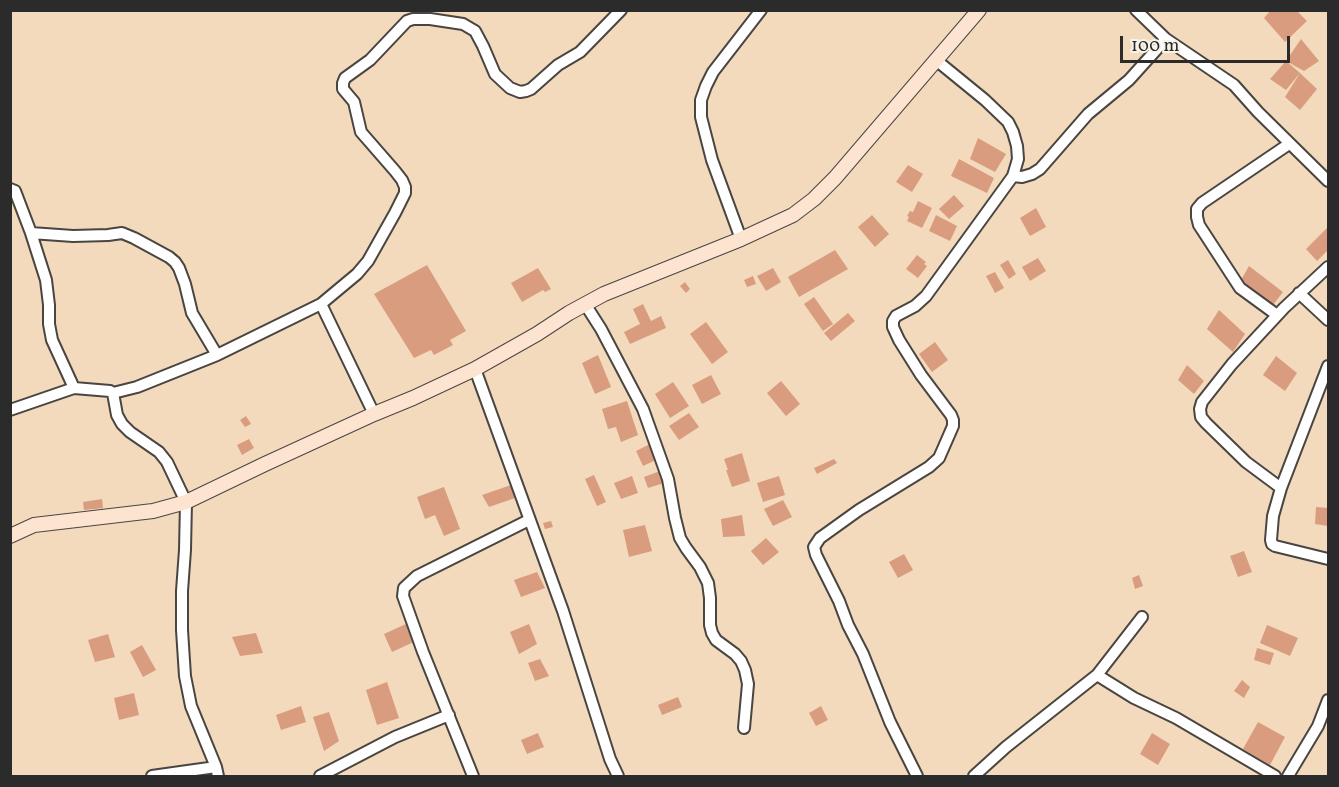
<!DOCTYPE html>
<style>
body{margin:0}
#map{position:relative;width:1339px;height:787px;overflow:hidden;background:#f3dabd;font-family:Vollkorn,serif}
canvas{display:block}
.frame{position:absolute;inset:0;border:12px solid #2b2b2b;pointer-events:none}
.scale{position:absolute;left:1120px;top:36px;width:170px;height:27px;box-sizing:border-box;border:3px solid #2b2b2b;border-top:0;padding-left:8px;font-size:18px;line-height:21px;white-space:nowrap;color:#2b2b2b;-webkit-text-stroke:4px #f7f3e8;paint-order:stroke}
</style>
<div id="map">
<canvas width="1339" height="787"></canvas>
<div class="frame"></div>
<div class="scale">100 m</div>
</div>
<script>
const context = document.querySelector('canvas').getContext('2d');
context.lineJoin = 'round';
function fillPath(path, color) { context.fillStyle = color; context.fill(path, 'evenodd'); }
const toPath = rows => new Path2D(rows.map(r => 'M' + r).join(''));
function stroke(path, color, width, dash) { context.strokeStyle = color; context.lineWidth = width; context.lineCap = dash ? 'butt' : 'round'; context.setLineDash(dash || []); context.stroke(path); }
fillPath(toPath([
 [1271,10,1296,10,1307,21,1285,42,1264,18],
 [1301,39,1319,61,1304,71,1286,61,1300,73,1286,90,1270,79,1286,61],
 [1300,73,1317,89,1300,110,1285,97],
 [978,138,1006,154,995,172,970,159],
 [959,159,994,178,987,193,951,176],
 [908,165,923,174,912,192,896,182],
 [954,195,964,206,949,219,939,209],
 [918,201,932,208,922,228,907,221,909,217,907,216,910,211,913,212],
 [1036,208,1046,227,1030,236,1020,218],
 [872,215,889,234,875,247,858,227],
 [936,215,957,226,950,241,929,231],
 [1328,227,1328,250,1317,261,1306,249],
 [835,250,848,269,799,297,788,277],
 [917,255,926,262,924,264,927,266,918,278,906,269],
 [1038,258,1046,271,1030,281,1022,267],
 [1008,260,1016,274,1009,279,1000,265],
 [427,265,466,331,450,340,453,345,434,355,431,350,414,358,374,294],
 [1249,266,1283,292,1273,305,1241,280],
 [538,268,551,289,545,292,543,290,522,302,511,283],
 [773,268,781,282,766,291,757,276],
 [995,272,1004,288,995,293,986,276],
 [753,276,756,284,747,287,744,280],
 [685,282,690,289,686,293,680,286],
 [814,297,833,324,823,331,804,304],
 [643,304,651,321,661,316,666,328,630,344,624,332,640,324,633,309],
 [1219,310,1245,334,1233,352,1207,329],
 [848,313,855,321,831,341,824,333],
 [706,322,728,352,712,364,690,334],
 [935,342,948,360,932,372,919,354],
 [598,355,611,387,595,394,582,363],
 [1276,356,1297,373,1285,391,1263,375],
 [1187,365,1204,381,1194,394,1178,380],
 [711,375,721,394,702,404,692,385],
 [781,381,800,404,786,416,767,393],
 [673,382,689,406,670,418,655,394],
 [627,401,638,435,621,442,616,427,608,429,602,409],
 [689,413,699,427,679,440,669,426],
 [246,416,251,424,245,427,240,420],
 [249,439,254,448,242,455,237,445],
 [650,444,658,459,643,466,636,451],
 [742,453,750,481,732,487,726,470,728,470,724,459],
 [834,459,837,463,817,474,814,468],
 [660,471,664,483,648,488,644,477],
 [594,475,606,502,597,506,585,479],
 [632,476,638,493,621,499,614,483],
 [779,476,785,495,763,502,757,483],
 [514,484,518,497,489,507,482,495],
 [444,487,460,529,444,536,435,515,425,519,417,497],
 [102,499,103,508,84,510,83,502],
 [783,500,792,517,773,526,764,509],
 [1316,507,1328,508,1328,526,1315,524],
 [742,515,745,536,723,537,721,519],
 [551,521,553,527,545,529,543,523],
 [645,525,652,551,629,557,623,530],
 [766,538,779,552,763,565,751,551],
 [1244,551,1252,572,1238,577,1230,556],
 [904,554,913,570,898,578,889,562],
 [537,572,545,588,521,597,514,580],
 [1139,575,1143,586,1135,589,1132,578],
 [408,623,416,641,392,652,384,634],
 [529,624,537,644,519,654,510,632],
 [1267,625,1298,638,1290,656,1260,643],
 [256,633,263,653,240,656,232,637],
 [108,634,115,657,95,662,88,640],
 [142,645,156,670,143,677,130,652],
 [1257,648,1274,653,1270,665,1254,660],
 [540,659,549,676,535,681,528,663],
 [1242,680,1250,687,1244,698,1234,691],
 [387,682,399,718,377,725,366,690],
 [134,693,139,715,119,720,114,698],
 [678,697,682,707,662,715,658,705],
 [301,706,306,722,281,730,276,715],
 [821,706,828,720,816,726,809,713],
 [329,712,339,741,324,751,313,717],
 [1258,722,1285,737,1270,765,1243,749],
 [538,733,544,747,527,754,521,740],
 [1152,733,1170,744,1158,765,1140,754]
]), '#d99c7e');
const street = toPath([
 [1136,10,1166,39,1234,85,1258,112,1328,181],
 [1013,176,1022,177,1032,174,1040,169,1088,114,1129,80,1166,39],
 [10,189,15,191,31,233,46,280,49,305,49,324,52,340,74,388],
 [31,233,73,236,108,235,122,233,134,238,169,257,175,262,179,268,185,284,192,313,217,355],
 [741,239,712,160,701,117,701,100,706,86,713,72,761,10],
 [1328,267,1284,308,1232,364,1202,402,1200,409,1201,417,1206,423,1246,462,1281,488,1273,516,1271,540,1272,544,1275,546,1328,559],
 [1299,293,1328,320],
 [585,304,601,329,643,409,668,479,675,518,680,538,686,548,700,567,708,583,710,598,710,625,712,633,716,640,735,654,741,661,745,670,748,684,744,728],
 [1277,315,1240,288,1199,225,1197,217,1197,209,1202,203,1289,144],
 [475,369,563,611,610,759,618,776],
 [113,393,137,387,217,355,321,304],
 [10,410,74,388,110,391,113,393,117,415,122,424,130,432,159,452,167,462,186,502,185,550,182,591,182,630,185,676,191,706,216,767,218,776],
 [374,414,321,304,357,274,368,261,395,213,405,193,405,187,402,180,395,171,361,132,354,102,343,89,343,83,345,78,370,60,407,21,413,19,430,19,463,24,475,31,483,46,495,74,510,88,520,92,526,91,531,89,558,65,580,52,621,10],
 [1281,488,1328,366],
 [1097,675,1134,698,1176,718,1275,776],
 [152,776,216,767],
 [320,776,395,737,449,715],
 [473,776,423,652,403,596,404,588,417,576,529,520],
 [917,776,890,722,863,654,848,625,839,601,816,555,814,547,820,538,859,510,929,467,939,458,953,426,953,420,951,415,921,375,899,340,893,327,893,321,896,316,915,306,926,296,1013,176,1018,159,1017,146,1013,132,1008,122,985,100,936,60],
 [974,776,1006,747,1097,675,1142,617],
 [1288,776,1318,726,1328,700]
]);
const secondary = toPath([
 [10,536,34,525,153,511,186,502,265,464,374,414,413,398,475,369,537,334,569,313,604,294,741,239,793,215,814,199,835,178,979,10]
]);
stroke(street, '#494541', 14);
stroke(secondary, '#494541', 16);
stroke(street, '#fff', 10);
stroke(secondary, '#fde4d0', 14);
</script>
